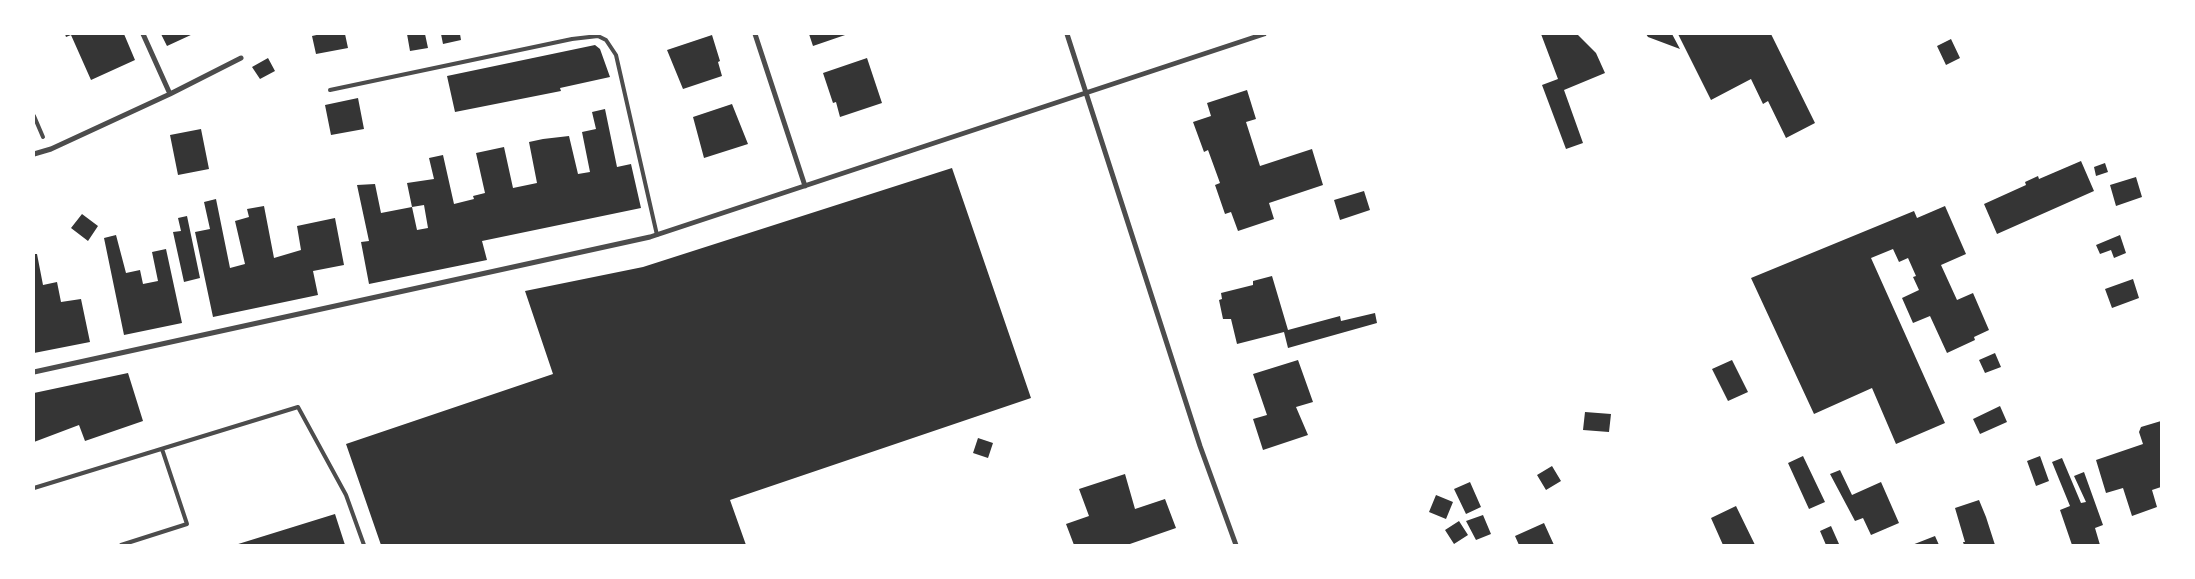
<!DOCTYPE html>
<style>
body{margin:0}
#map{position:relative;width:2195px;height:579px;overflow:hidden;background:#fff;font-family:"Exo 2",sans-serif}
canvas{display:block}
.frame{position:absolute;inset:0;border:35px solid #fff;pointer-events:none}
</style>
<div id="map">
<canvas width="2195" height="579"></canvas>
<div class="frame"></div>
</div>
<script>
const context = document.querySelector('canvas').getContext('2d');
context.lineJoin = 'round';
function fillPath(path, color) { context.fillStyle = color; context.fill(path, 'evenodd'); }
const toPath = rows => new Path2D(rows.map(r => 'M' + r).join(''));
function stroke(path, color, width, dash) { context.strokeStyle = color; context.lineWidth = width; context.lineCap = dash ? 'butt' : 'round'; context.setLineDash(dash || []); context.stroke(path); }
fillPath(toPath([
 [65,34,124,34,135,60,91,80,71,35,66,37],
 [161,34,193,34,167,46],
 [321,34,345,34,348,48,316,54,312,36],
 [407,34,425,34,428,48,410,51],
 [441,34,460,34,461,40,443,44],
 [809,34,848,34,813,46],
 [1541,34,1577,34,1596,53,1605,73,1564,90,1583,143,1566,149,1542,85,1558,79],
 [1646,34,1672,34,1680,49,1648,37],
 [1678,34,1771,34,1815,123,1786,138,1768,101,1763,104,1751,79,1711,100],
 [712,35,720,61,718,62,722,76,683,89,667,50],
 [1951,39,1960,58,1946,65,1937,46],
 [595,45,600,49,610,77,560,88,561,91,455,112,447,76],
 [268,58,275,71,260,79,252,67],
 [867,58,882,103,840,117,836,102,833,103,823,73],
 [1247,90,1256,119,1246,122,1260,166,1312,149,1323,185,1269,203,1274,219,1238,231,1231,212,1225,214,1215,185,1220,183,1208,150,1204,152,1193,122,1211,116,1207,103],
 [358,98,364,129,331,135,325,105],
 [732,104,748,144,704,158,693,117],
 [605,109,617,167,631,164,641,208,482,241,487,260,369,284,361,242,369,241,357,185,375,184,381,213,412,207,417,230,428,228,424,205,412,207,407,183,434,179,429,158,443,155,454,204,474,199,473,196,485,193,476,153,504,147,513,188,537,183,529,142,543,139,569,136,578,174,590,172,582,132,596,129,592,112],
 [201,129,209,169,178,175,170,135],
 [2081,161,2094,191,1997,234,1984,204,2026,185,2025,182,2038,176,2039,179],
 [2105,163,2108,172,2096,176,2094,167],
 [952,168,1031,398,730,500,746,545,381,545,346,444,553,374,525,291,643,267],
 [2136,177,2142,197,2116,206,2110,185],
 [1364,191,1370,210,1340,220,1334,200],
 [216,199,230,268,245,264,235,221,249,217,247,209,264,206,274,258,301,250,297,226,335,218,344,265,313,271,318,295,213,317,195,232,210,229,204,202],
 [1945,206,1966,254,1941,265,1957,300,1973,293,1989,330,1974,337,1975,340,1947,353,1930,316,1913,323,1902,298,1919,290,1913,277,1916,276,1908,258,1899,262,1893,249,1871,258,1945,423,1896,444,1872,388,1814,414,1751,278,1914,211,1917,218],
 [82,214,98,226,88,241,71,228],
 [187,216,200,278,184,282,173,232,181,231,178,218],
 [116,235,126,273,140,270,143,284,158,281,152,252,166,249,182,323,124,335,104,238],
 [2120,235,2126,253,2114,258,2111,250,2100,254,2096,245],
 [34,254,37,254,43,285,57,282,61,302,81,299,90,342,34,353],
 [1272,276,1288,330,1340,316,1341,321,1375,313,1377,323,1288,348,1284,332,1237,344,1231,319,1223,319,1219,300,1222,299,1221,293,1253,285,1253,281],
 [2133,279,2139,298,2112,308,2105,289],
 [1995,353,2001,367,1985,373,1979,360],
 [1298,360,1313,402,1296,407,1308,435,1263,450,1253,419,1267,415,1253,374],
 [1732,360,1748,392,1728,401,1712,369],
 [128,373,143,421,85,441,79,425,34,442,34,393],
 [2000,406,2007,422,1980,434,1973,419],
 [1585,412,1611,414,1609,432,1583,430],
 [2161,421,2161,487,2152,490,2157,507,2132,516,2123,488,2106,493,2096,460,2143,444,2139,432,2141,427],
 [978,438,993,443,988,458,973,453],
 [1803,456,1825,502,1809,509,1788,463],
 [2040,456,2049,481,2036,486,2027,461],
 [2062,458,2081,503,2086,502,2074,476,2084,472,2103,525,2095,528,2100,545,2072,545,2060,510,2070,506,2052,462],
 [1552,466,1561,481,1546,490,1537,475],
 [1840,470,1852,495,1881,482,1899,523,1871,535,1863,518,1855,521,1830,474],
 [1125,474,1135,509,1165,499,1176,528,1127,545,1074,545,1066,524,1089,516,1079,489],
 [1470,482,1481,507,1466,514,1454,489],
 [1436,495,1453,502,1446,519,1429,512],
 [1979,500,1986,517,1995,545,1964,545,1963,542,1965,542,1955,508],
 [1736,506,1755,545,1723,545,1711,518],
 [335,514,345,545,235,545],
 [1483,515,1491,534,1476,540,1466,521],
 [1459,521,1468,535,1454,544,1445,530],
 [1544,523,1554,545,1519,545,1515,536],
 [1831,526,1839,544,1838,545,1826,545,1820,531],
 [1935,536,1939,545,1912,545]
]), '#353535');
stroke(toPath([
 [330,90,572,39,598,36,606,40,616,55,657,235],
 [34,116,43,137],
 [34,488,298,407,346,495,364,545],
 [121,545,187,524,162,449]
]), '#4c4c4c', 4);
stroke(toPath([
 [143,34,170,94],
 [755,34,805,186],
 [1067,34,1200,446,1236,545],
 [34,154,51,149,170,94,241,58],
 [34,372,650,237,1264,34]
]), '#4c4c4c', 5);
</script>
